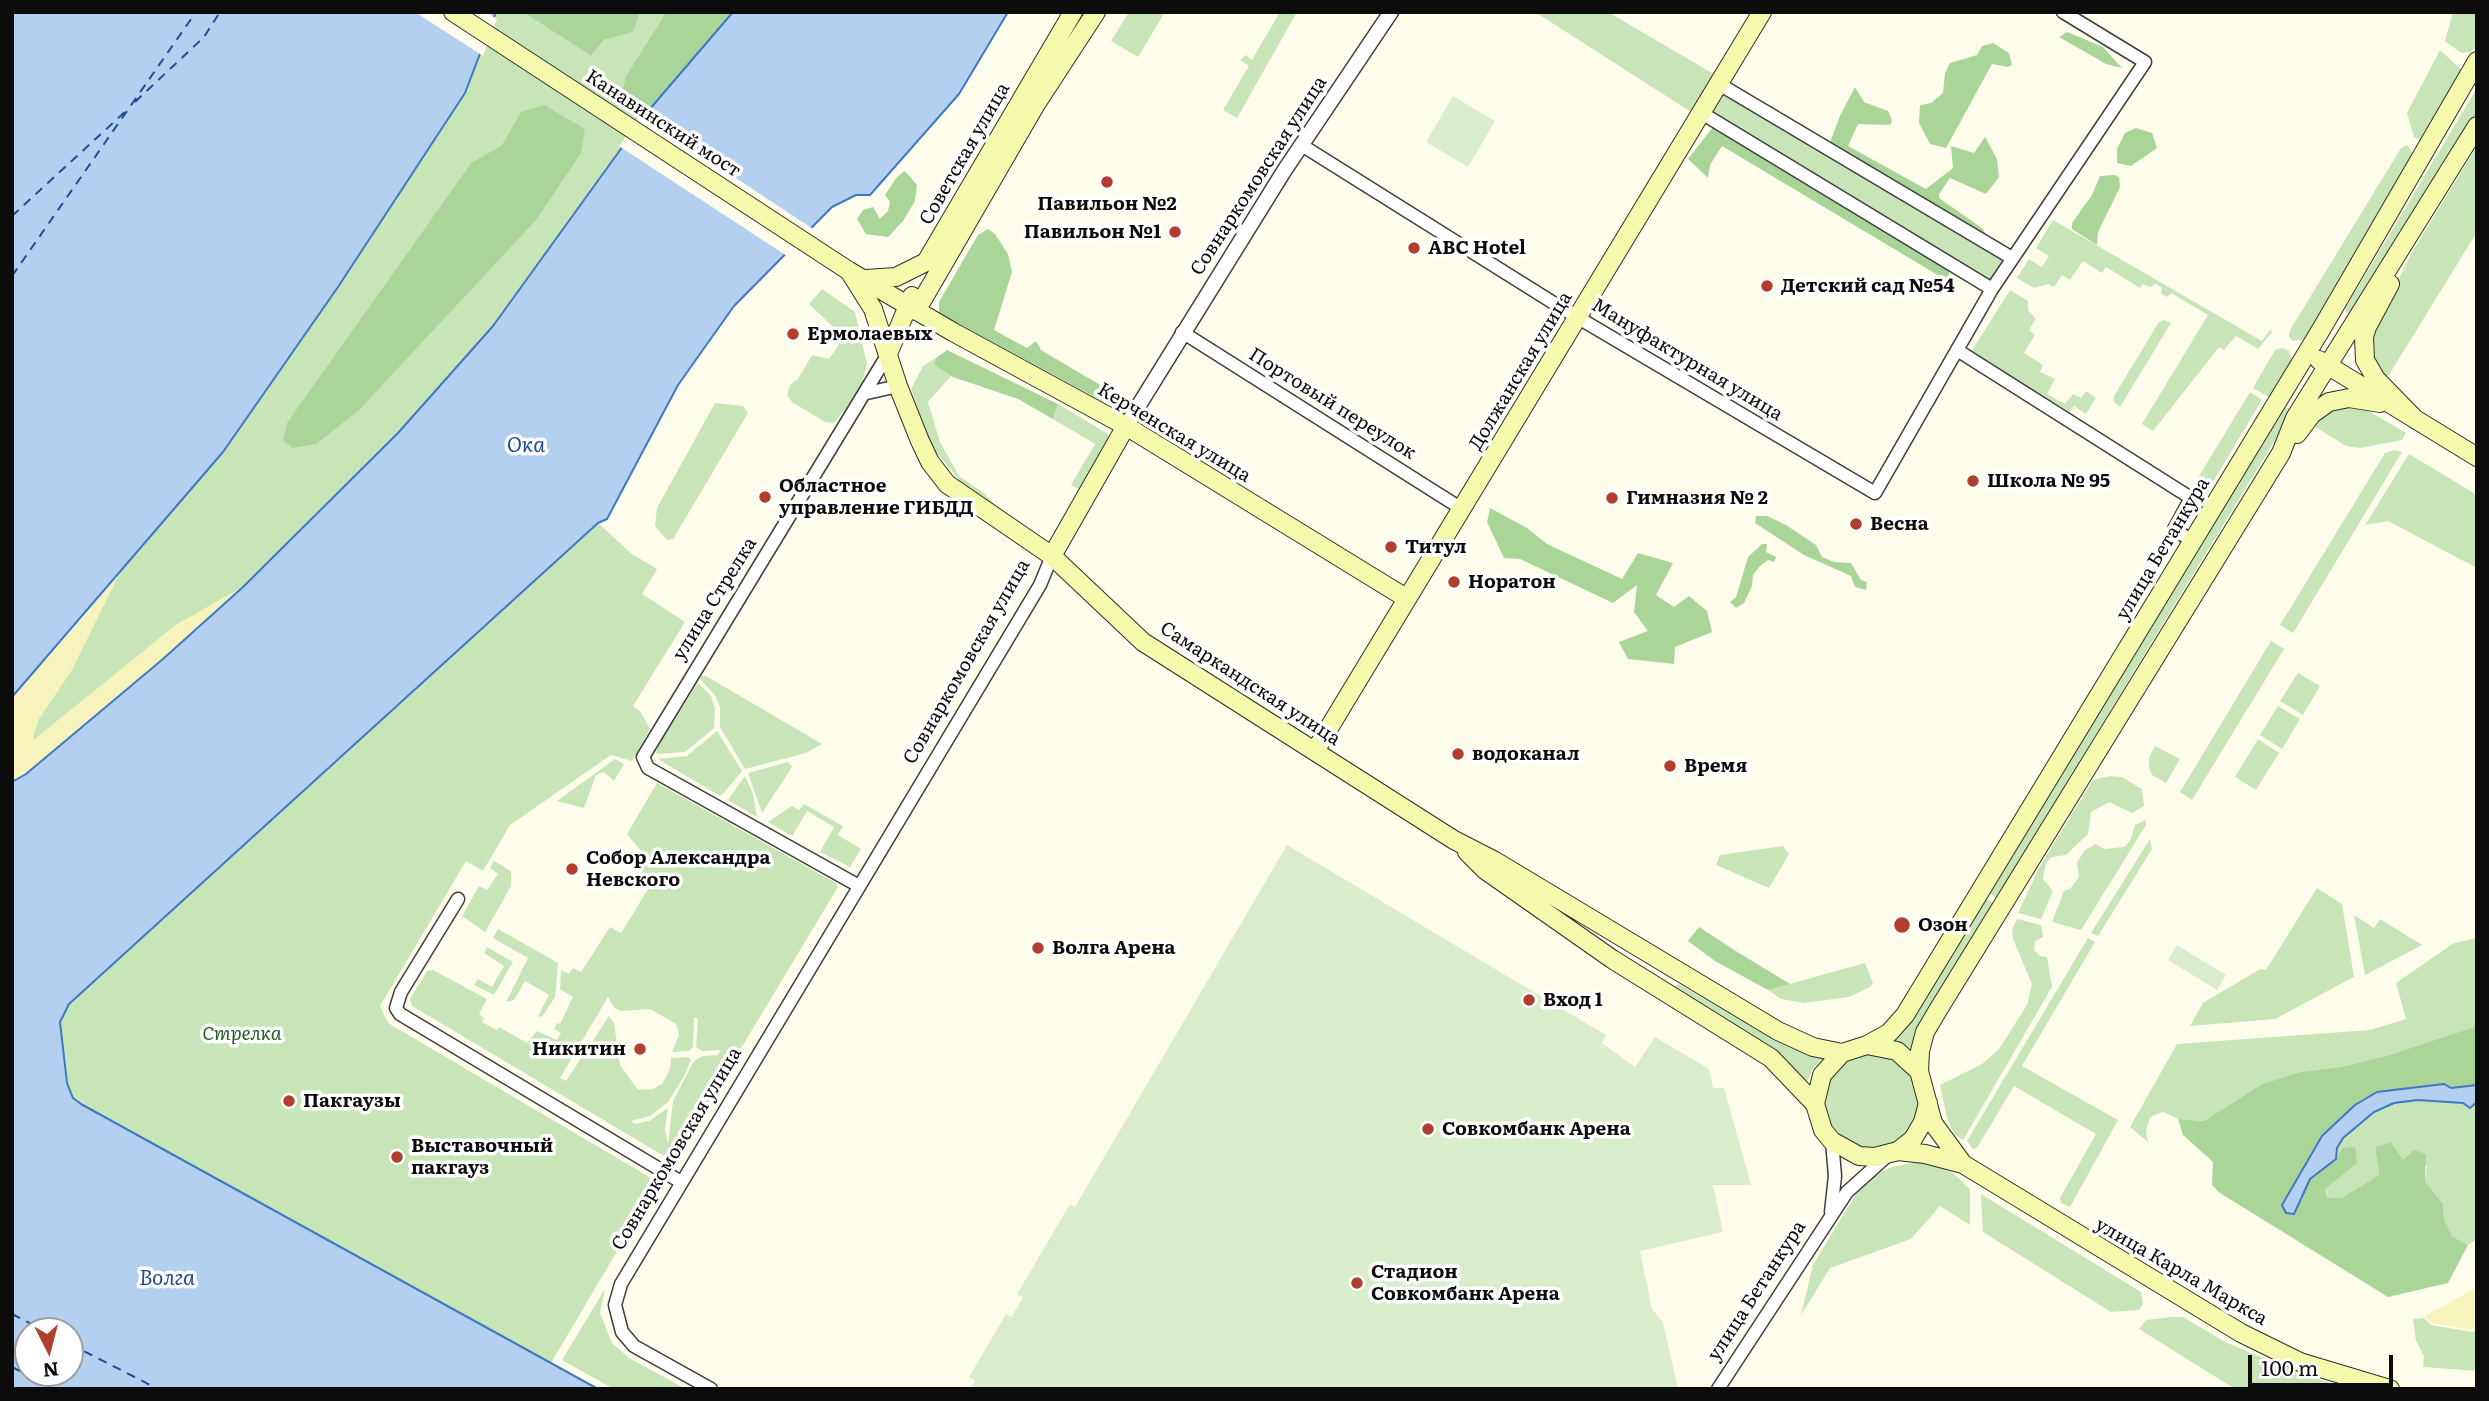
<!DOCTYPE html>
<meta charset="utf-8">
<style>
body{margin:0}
#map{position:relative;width:2489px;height:1401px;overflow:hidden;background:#fefdec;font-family:Literata,serif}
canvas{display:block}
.frame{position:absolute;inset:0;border:14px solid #0c0c0c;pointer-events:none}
.north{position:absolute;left:14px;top:1317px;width:70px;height:70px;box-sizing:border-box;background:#fff;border:2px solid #9e9e9e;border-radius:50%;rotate:174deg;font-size:19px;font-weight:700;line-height:28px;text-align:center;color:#0c0c0c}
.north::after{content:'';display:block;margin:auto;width:24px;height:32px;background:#b13f2e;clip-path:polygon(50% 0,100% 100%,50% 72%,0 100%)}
.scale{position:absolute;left:2248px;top:1355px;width:145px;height:32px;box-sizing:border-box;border:4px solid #0c0c0c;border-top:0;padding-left:9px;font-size:21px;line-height:24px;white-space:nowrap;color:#0c0c0c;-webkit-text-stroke:5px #fff;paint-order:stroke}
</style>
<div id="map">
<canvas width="2489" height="1401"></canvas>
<div class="frame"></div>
<div class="north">N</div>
<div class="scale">100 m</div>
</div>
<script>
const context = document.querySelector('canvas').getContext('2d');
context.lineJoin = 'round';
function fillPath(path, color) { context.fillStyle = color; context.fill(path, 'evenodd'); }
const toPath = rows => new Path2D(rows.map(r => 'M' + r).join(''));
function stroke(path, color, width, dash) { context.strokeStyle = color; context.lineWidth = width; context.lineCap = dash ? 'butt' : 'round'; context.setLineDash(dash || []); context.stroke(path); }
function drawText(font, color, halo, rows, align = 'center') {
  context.font = font + ' Literata,serif'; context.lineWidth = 7; context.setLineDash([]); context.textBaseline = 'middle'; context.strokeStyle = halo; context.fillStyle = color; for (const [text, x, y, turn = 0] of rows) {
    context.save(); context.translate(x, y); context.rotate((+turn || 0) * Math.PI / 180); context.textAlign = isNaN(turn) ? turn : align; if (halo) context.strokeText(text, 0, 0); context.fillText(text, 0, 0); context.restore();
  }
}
fillPath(toPath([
 [496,12,523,12,591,56,604,40,633,32,640,12,666,12,626,76,622,91,649,110,493,325,398,433,243,587,176,625,32,742,38,720,71,671,122,568,223,452,338,287,465,94],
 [521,112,358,411,472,162,501,146],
 [1129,12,1165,12,1138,57,1111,41],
 [1280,12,1297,12,1237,118,1223,110,1249,66,1240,60,1246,55,1252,60],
 [1535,12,1608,12,2013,250,1988,291,1691,112],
 [2453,12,2477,12,2477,45,2471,52,2461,53,2445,41],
 [2440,50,2462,70,2421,141,2414,137,2407,113],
 [2477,88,2477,112,2351,312,2347,313,2345,309],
 [2407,145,2415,156,2306,339,2292,341,2289,336,2290,330,2401,148],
 [2477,146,2477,232,2384,383,2377,375,2369,339,2411,254],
 [2053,220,2262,341,2270,330,2272,332,2258,349,2236,336,2224,350,2219,347,2153,431,2142,424,2208,315,2171,293,2167,297,2161,294,2162,288,2156,284,2150,287,2143,284,2140,288,2106,267,2102,273,2083,261,2070,280,2062,275,2054,287,2048,284,2034,288,2017,278,2029,259,2042,267,2049,256,2036,248],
 [822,289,855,312,867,364,860,391,834,423,825,422,792,402,787,395,790,385,798,379,812,355,829,359,844,337,809,304],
 [2010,290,2028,301,2028,310,2036,319,2029,330,2035,335,2024,353,2043,365,2040,372,2055,379,2047,394,2065,404,2073,394,2081,398,2086,391,2096,398,2086,414,2074,406,2070,412,1971,352],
 [2164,320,2171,323,2120,407,2114,402,2114,396,2159,322],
 [2282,348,2289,351,2292,360,2270,398,2253,388,2275,350],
 [936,358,934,365,951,376,928,402,940,442,959,476,985,494,1000,510,965,487,932,447,911,389,923,366],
 [2250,392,2262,400,2204,497,2194,495,2190,491],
 [715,403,743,406,748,413,673,539,667,540,655,526,657,508],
 [1058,404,1108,434,1109,439,1082,491,1071,485,1095,444,1053,419],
 [2343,405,2367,410,2406,433,2402,440,2360,448,2346,446,2312,425,2329,410],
 [2285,408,2291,408,2292,412,1996,898,1990,893],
 [2395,450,2402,452,2293,633,2280,625,2385,453],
 [2409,454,2477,495,2477,568,2388,521,2365,525],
 [598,523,632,554,657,569,642,594,685,622,633,706,640,711,650,729,632,761,611,755,510,825,483,871,466,861,380,1006,388,1023,658,1182,551,1363,81,1104,73,1098,67,1083,60,1022,69,1004,99,974],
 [2271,641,2284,649,2192,800,2180,792],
 [2298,673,2320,686,2303,715,2280,701],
 [702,676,706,676,822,744,806,753,745,769,720,727,720,707,715,695,700,679],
 [698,683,711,696,715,708,714,728,685,752,656,754,658,746],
 [2278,706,2300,719,2282,749,2260,735],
 [717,731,742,771,723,794,720,796,658,759,687,756],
 [2258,739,2279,753,2256,790,2235,777],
 [2155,746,2180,759,2166,783,2152,775,2149,768,2149,758],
 [615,759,624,764,614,781,604,772,596,775,584,808,557,801],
 [788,762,792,766,790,770,762,813,748,773],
 [745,776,753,794,757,817,728,800],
 [2110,776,2122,777,2142,789,2144,806,2132,813,2109,802,2091,812,2088,834,2066,855,2052,857,2046,863,2043,879,2053,891,2041,919,2018,913,2040,866,2093,780],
 [657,783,836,883,838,887,675,1158,669,1159,412,1006,410,999,427,971,433,970,487,999,479,1014,484,1018,482,1022,497,1030,499,1027,527,1043,537,1031,557,1040,561,1033,554,1029,557,1023,560,1024,573,997,560,989,561,970,569,974,573,968,581,972,610,927,621,933,650,886,642,872,641,851,627,834],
 [608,997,614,1008,621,1011,650,1009,676,1024,679,1035,672,1052,689,1051,693,1047,694,1017,698,1019,696,1047,702,1051,721,1050,718,1055,703,1056,694,1061,673,1101,668,1144,665,1130,668,1108,649,1121,635,1124,631,1121,650,1116,668,1102,684,1076,691,1060,688,1057,671,1058,670,1069,662,1084,653,1089,638,1090,620,1065,614,1023,609,1016,566,1081,560,1078],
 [804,804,843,826,838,835,861,849,850,867,820,852,834,827,807,811,792,836,768,822,792,806,799,810],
 [2146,820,2146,825,2081,930,2052,922,2064,891,2070,889,2079,877,2077,862,2085,850,2096,844,2104,849,2124,847,2130,841,2135,825],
 [2150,839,2152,849,2098,936,2091,933],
 [1783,846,1789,854,1769,888,1716,865,1720,855],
 [494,861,511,871,511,886,485,932,462,916,479,886,487,890,498,874,490,868],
 [2317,888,2342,904,2354,977,2275,1019,2190,1026,2203,1003,2260,969,2266,970],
 [1986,899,1993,903,1922,1020,1909,1050,1895,1042,1911,1023],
 [2354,915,2374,928,2380,919,2422,945,2365,975],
 [2017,919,2041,925,2043,937,2035,941,2034,950,2040,956,2047,957,2052,987,1963,1140,1954,1134,1947,1118,1940,1085,1982,1064,1999,1049,2027,1005,2032,984,2013,939,2012,929],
 [498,929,558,963,555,997,542,1017,538,1016,549,995,525,981,514,1000,506,1002,528,958,493,938],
 [2088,938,2095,942,2022,1066,2118,1120,2070,1207,2061,1203,2060,1198,2096,1134,2014,1086,1977,1148,1973,1149,1967,1141],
 [2477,938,2477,1026,2389,1055,2341,1067,2300,1072,2262,1084,2204,1121,2178,1119,2163,1112,2150,1117,2146,1131,2148,1142,2130,1127,2177,1044,2370,1030,2406,1019,2396,983,2454,943],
 [487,947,513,962,494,995,474,985,478,979,492,987,504,966,484,953],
 [1865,963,1873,983,1870,987,1849,997,1804,1003,1781,999,1768,990],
 [1679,984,1783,1043,1826,1056,1813,1068,1807,1082,1776,1053,1671,988],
 '1825 1102a47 47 0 1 1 94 0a47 47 0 1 1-94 0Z',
 [2419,1100,2463,1103,2470,1108,2477,1102,2477,1239,2468,1245,2452,1236,2444,1219,2443,1204,2425,1181,2427,1166,2403,1161,2391,1142,2375,1147,2379,1175,2342,1199,2327,1198,2325,1189,2337,1178,2342,1148,2336,1159,2337,1148,2343,1138,2374,1112,2394,1103],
 [1917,1162,1935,1165,1953,1173,1970,1189,1970,1225,1940,1206,1911,1239,1830,1268,1801,1315,1813,1265,1856,1194,1870,1177,1892,1167],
 [1981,1194,2141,1292,2143,1304,2139,1310,2111,1312,1983,1232],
 [605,1289,600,1313,612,1343,629,1358,686,1389,614,1389,562,1360],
 [2172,1317,2183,1317,2225,1342,2280,1365,2346,1389,2235,1389,2139,1329,2146,1320],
 [2424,1318,2431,1325,2472,1332,2477,1329,2477,1371,2423,1367,2424,1356,2416,1341,2413,1319]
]), '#c8e5b8');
fillPath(toPath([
 [523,12,640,12,633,32,604,40,591,56],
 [666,12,733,12,649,110,622,91,626,76],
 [2067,32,2103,47,2122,68,2106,64,2059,37],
 [1993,43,2009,53,2012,65,2008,67,1992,64,1946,148,1930,144,1919,123,1920,105,1931,103,1943,93,1945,73,1950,63,1977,55,1982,46],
 [1855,87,1864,102,1888,111,1892,120,1891,124,1886,125,1858,124,1848,146,1926,189,1953,168,1951,146,1974,153,1985,137,1997,159,1999,177,1986,194,1950,178,1939,194,1939,198,1983,229,1987,237,1827,150,1840,116],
 [544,105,585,129,581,153,536,220,358,411,316,444,292,448,283,440,287,423,472,162,501,146,521,112],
 [1713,127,1948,265,1951,283,1722,146,1710,165,1708,178,1688,159],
 [2136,128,2152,133,2157,148,2131,166,2117,163,2117,149,2125,133],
 [905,171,917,185,915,201,903,221,888,237,866,234,857,219,863,210,873,207,880,219,888,211,890,202,885,195,897,177],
 [2114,175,2119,177,2120,187,2098,232,2097,245,2072,229,2072,223,2092,195,2100,176],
 [988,229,995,234,1008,254,1012,272,994,330,1027,348,1036,341,1041,350,1107,389,1104,402,939,313,939,302,978,235],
 [947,350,1058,404,1053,419,1018,399,953,377,934,365,936,358],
 [1490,508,1527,528,1547,544,1622,579,1638,553,1673,563,1656,595,1674,607,1689,596,1707,611,1712,632,1675,647,1674,664,1628,659,1619,642,1648,631,1634,612,1637,585,1613,603,1520,559,1504,558,1487,522],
 [1756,516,1767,516,1786,525,1816,545,1822,557,1834,562,1851,563,1861,580,1867,582,1866,590,1855,587,1851,576,1804,555,1755,523],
 [1762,544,1767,544,1766,552,1776,557,1774,562,1768,560,1760,566,1753,575,1752,586,1744,603,1736,608,1730,602,1736,597,1748,557],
 [1699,927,1739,953,1790,984,1768,990,1715,961,1688,941],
 [2477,1026,2477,1085,2451,1088,2444,1084,2423,1088,2322,1136,2298,1206,2310,1179,2336,1159,2342,1148,2355,1147,2357,1163,2325,1189,2327,1198,2342,1198,2379,1175,2375,1147,2391,1142,2403,1160,2414,1150,2426,1154,2425,1181,2443,1204,2444,1219,2452,1236,2468,1245,2448,1283,2388,1297,2220,1193,2212,1185,2213,1162,2183,1135,2178,1119,2204,1121,2262,1084,2300,1072,2341,1067,2389,1055]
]), '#a9d599');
fillPath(toPath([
 [122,568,71,671,38,720,32,741,176,625,243,587,163,659,26,774,12,782,12,697,83,618],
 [2477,1287,2477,1327,2471,1330,2431,1323,2425,1316]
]), '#f6f3bc');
fillPath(toPath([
 [1453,96,1495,121,1468,167,1426,142],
 [1287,845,1606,1035,1602,1043,1635,1067,1655,1037,1709,1069,1713,1088,1724,1088,1751,1185,1713,1185,1723,1232,1640,1251,1652,1309,1663,1322,1678,1389,970,1389,975,1381,969,1377,1006,1314,1011,1317,1023,1298,1017,1294,1070,1204,1075,1207],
 [2177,945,2226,975,2217,990,2168,960]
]), '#daedca');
const water = toPath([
 [12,12,496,12,465,93,338,287,223,452,12,697,12,12],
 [733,12,1008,12,959,94,870,195,856,195,832,207,734,306,678,385,607,519,598,523,69,1004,60,1022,67,1083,73,1098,81,1104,598,1389,12,1389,12,782,26,774,163,659,243,587,398,433,493,326,649,110,733,12],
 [28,1331,70,1331,70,1373,28,1373,28,1331],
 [2444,1084,2451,1088,2477,1085,2477,1102,2470,1108,2463,1103,2418,1100,2394,1103,2374,1112,2343,1138,2337,1148,2336,1159,2310,1179,2294,1214,2286,1213,2282,1205,2322,1136,2355,1105,2377,1092,2444,1084]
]);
fillPath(water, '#b4d0f1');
stroke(water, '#4178c3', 2);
fillPath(toPath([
 [415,12,486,12,497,19,483,56],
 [641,115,813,229,787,256,619,146]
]), '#fefdec');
stroke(toPath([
 [135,102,204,37,220,12],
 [12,216,128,109],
 [12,276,196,12],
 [12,1314,45,1331],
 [70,1344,158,1389],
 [12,1367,56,1389]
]), '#1f4c94', 2, [9, 7]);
const minor = toPath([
 [1719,84,2012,258],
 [1700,112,1992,289],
 [1303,146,1560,307,1875,493,1992,289,2145,62,2063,12],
 [1182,332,1462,509],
 [1957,350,2191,498,2174,529,2192,541],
 [867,393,898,386],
 [859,886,648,768,643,757,888,354],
 [458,899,401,992,396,1008,400,1014,681,1182],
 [1831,1212,1835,1176,1832,1141],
 [711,1389,634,1346,622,1332,615,1305,621,1284,1040,585,1052,556],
 [1718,1389,1847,1192,1887,1156]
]);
const tertiary = toPath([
 [1126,426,1284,171,1391,12]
]);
const secondary = toPath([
 [453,12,849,271,953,332,1126,426,1406,598],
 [849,271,873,309,898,386,920,441,930,462,947,484,1052,556,1143,642,1454,840,1495,861,1778,1031,1813,1047,1842,1053],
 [866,279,896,277,926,262,1073,12],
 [2390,284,2367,327,2364,337,2365,360,2376,379,2416,420],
 [916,311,1036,104,1096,12],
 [888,354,912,296],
 [2319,360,2477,457],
 [2297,434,2312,414,2329,402,2349,398,2380,403],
 [1052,556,1126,426],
 [1315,751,1762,12],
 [1467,852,1485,870,1612,959,1771,1058,1815,1104],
 [1867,1045,1889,1033,1905,1015,2322,328,2477,61],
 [1919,1071,1920,1051,1925,1032,1938,1010,2246,510,2281,453,2295,418,2477,126],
 [1928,1103,1923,1122,1913,1139,1898,1151,1875,1157,1859,1156,1832,1141,1823,1130,1815,1104,1822,1075,1842,1053,1867,1045,1897,1051,1919,1071,1933,1123,1963,1164],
 [1898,1151,1925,1154,1963,1164,2241,1333,2300,1362,2390,1389]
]);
stroke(minor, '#3f3f3f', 15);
stroke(tertiary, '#3f3f3f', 17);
stroke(secondary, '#2e2e2e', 20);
stroke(minor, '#fff', 12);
stroke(tertiary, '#fff', 14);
stroke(secondary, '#f4f9ac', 18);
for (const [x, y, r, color] of [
 [1107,182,7,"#b13f2e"],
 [1175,232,7,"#b13f2e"],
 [1414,248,7,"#b13f2e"],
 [1767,286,7,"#b13f2e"],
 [793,334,7,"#b13f2e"],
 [1973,481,7,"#b13f2e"],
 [765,497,7,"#b13f2e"],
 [1612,498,7,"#b13f2e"],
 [1856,524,7,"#b13f2e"],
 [1391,547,7,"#b13f2e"],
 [1454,582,7,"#b13f2e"],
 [1458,754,7,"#b13f2e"],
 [1670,766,7,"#b13f2e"],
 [572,869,7,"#b13f2e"],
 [1902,925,9,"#b13f2e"],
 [1038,948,7,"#b13f2e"],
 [1529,1000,7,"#b13f2e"],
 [640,1049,7,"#b13f2e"],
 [289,1101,7,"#b13f2e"],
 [1428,1129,7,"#b13f2e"],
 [397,1157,7,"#b13f2e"],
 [1357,1283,7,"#b13f2e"]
]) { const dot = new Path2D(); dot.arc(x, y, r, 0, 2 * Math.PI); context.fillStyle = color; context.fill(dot); stroke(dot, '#fff', 2.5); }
drawText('19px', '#0c0c0c', '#fff', [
 ["Канавинский мост",663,124,33],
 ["Советская улица",965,154,-60],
 ["Совнаркомовская улица",1259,176,-57],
 ["Мануфактурная улица",1687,360,31],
 ["Должанская улица",1521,371,-59],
 ["Портовый переулок",1332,404,32],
 ["Керченская улица",1174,433,31],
 ["улица Бетанкура",2163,549,-59],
 ["улица Стрелка",715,599,-58],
 ["Совнаркомовская улица",967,662,-60],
 ["Самаркандская улица",1250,684,33],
 ["Совнаркомовская улица",677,1149,-59],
 ["улица Карла Маркса",2181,1272,30],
 ["улица Бетанкура",1757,1291,-57]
]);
drawText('bold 19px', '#0c0c0c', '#fff', [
 ["Павильон №2",1107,204,"center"],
 ["Павильон №1",1161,232,"right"],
 ["ABC Hotel",1428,248],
 ["Детский сад №54",1781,286],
 ["Ермолаевых",807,334],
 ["Школа № 95",1987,481],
 ["Областное",779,486],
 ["управление ГИБДД",779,508],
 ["Гимназия № 2",1626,498],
 ["Весна",1870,524],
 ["Титул",1405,547],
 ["Норатон",1468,582],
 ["водоканал",1472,754],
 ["Время",1684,766],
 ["Собор Александра",586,858],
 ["Невского",586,880],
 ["Озон",1918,925],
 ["Волга Арена",1052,948],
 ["Вход 1",1543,1000],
 ["Никитин",626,1049,"right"],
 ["Пакгаузы",303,1101],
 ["Совкомбанк Арена",1442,1129],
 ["Выставочный",411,1146],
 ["пакгауз",411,1168],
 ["Стадион",1371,1272],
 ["Совкомбанк Арена",1371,1294]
], 'left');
drawText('italic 19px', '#235e21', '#fff', [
 ["Стрелка",242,1034]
]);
drawText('italic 21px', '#1f4c94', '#fff', [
 ["Ока",526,446],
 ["Волга",167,1279]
]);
</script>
